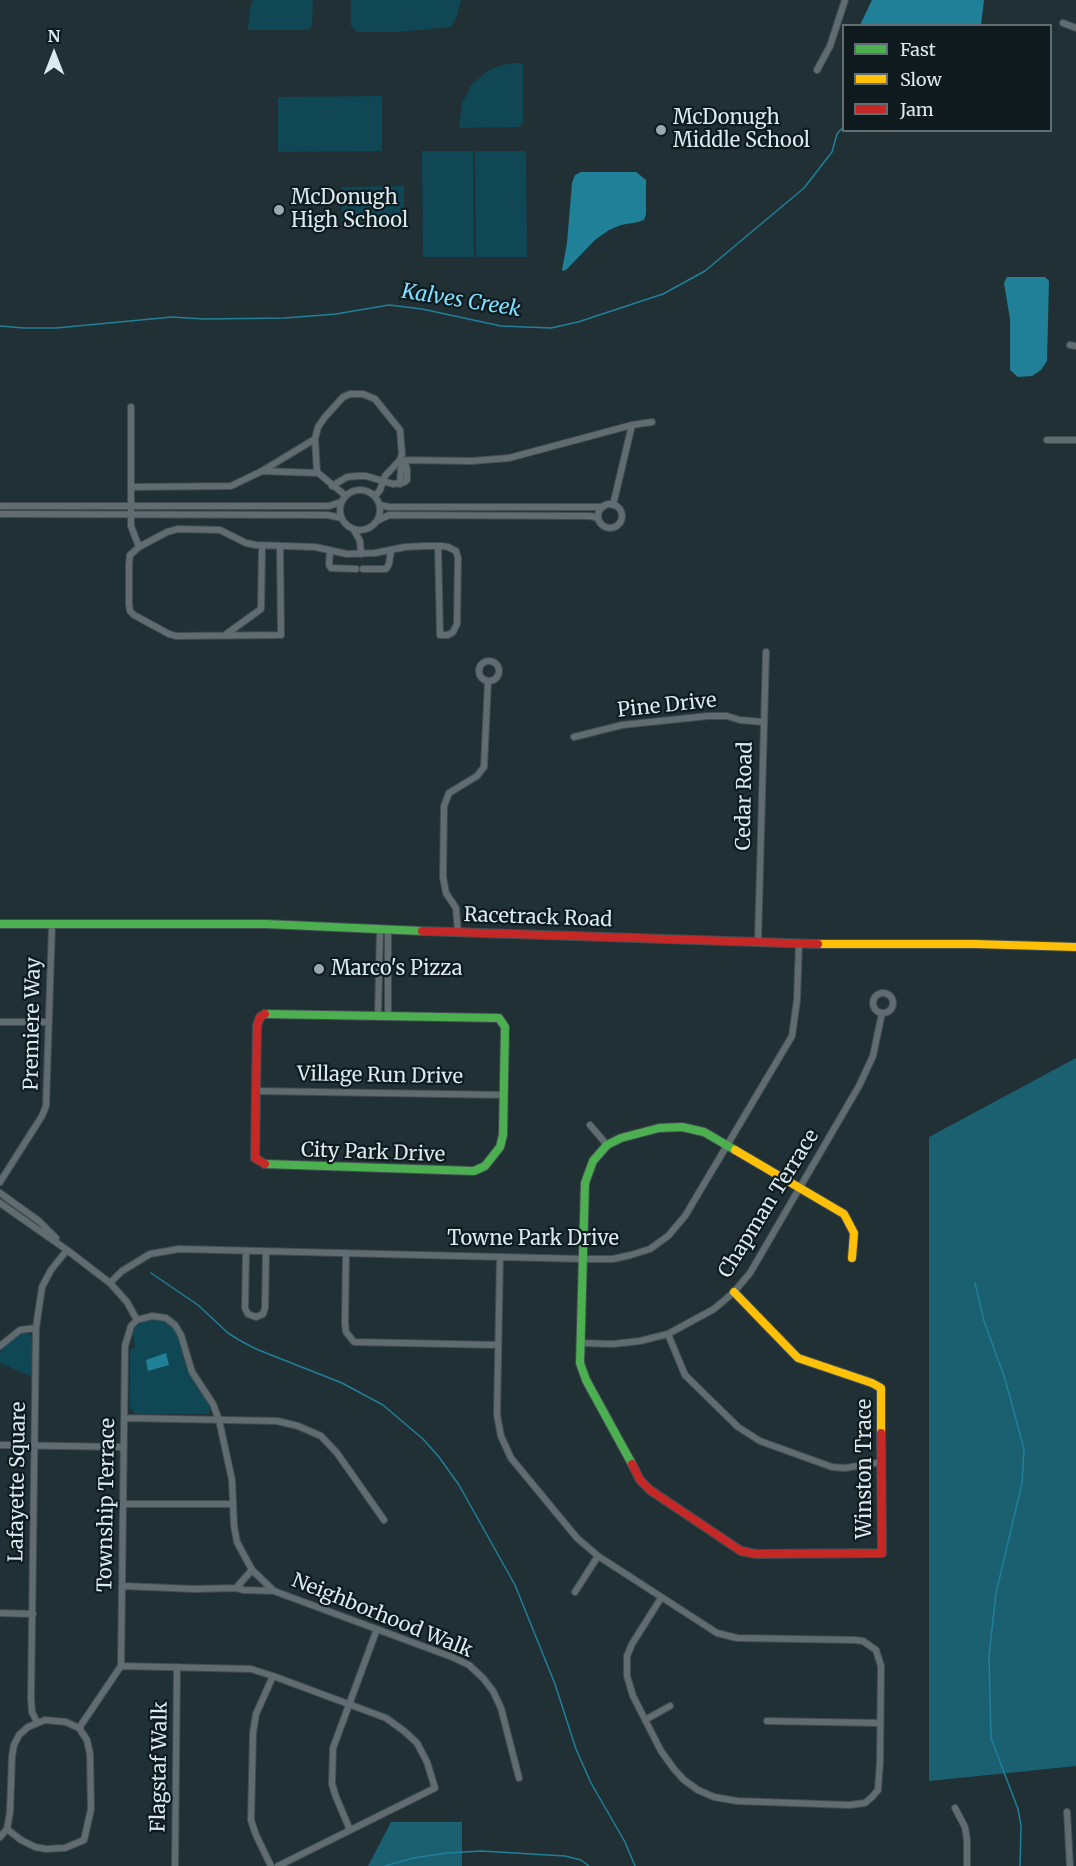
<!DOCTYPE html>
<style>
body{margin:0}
#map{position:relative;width:1076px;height:1866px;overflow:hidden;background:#213035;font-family:Merriweather,serif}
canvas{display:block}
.legend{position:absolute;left:842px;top:24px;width:210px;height:108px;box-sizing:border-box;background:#0e1a1e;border:2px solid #606d72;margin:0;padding:8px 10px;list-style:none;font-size:18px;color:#daeaef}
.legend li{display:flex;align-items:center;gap:12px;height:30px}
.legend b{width:30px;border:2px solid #606d72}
.north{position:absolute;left:24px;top:24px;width:60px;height:60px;-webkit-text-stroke:4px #0e1a1e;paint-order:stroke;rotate:0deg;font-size:16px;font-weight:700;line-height:24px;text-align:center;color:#daeaef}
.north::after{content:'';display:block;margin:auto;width:21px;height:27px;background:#daeaef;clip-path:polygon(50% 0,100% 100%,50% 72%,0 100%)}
</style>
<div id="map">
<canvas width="1076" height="1866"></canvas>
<ul class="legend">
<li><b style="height:8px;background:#4caf50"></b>Fast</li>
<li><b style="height:8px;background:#ffc107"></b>Slow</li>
<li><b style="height:8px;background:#c62828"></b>Jam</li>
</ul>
<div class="north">N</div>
</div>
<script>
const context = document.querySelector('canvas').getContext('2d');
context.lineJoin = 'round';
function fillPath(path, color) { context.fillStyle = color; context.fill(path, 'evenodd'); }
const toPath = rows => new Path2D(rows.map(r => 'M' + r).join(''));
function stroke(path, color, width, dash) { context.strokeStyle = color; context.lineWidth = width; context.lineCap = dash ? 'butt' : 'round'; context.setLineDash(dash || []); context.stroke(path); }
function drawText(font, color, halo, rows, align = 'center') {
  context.font = font + ' Merriweather,serif'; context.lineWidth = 4.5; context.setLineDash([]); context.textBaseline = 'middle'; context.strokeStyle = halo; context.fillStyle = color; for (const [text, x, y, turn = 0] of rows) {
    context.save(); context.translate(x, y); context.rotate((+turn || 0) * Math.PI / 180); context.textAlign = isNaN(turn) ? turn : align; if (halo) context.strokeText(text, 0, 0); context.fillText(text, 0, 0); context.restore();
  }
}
fillPath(toPath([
 [253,0,313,0,312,26,308,30,248,30,250,8],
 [351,0,461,0,457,16,451,27,398,32,357,32,351,26],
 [516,63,523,64,523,123,519,127,459,128,462,103,472,84,489,70,502,65],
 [382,96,382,151,278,152,278,97],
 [422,151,473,151,474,257,423,257],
 [475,151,526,151,527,257,476,257],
 [404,186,404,222,342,222,342,187],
 [155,1318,166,1321,176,1330,187,1370,208,1402,210,1409,209,1414,136,1414,130,1409,130,1349,135,1348,134,1338,132,1336,136,1326,146,1320],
 [19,1333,30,1334,33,1337,33,1377,0,1363,0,1352,13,1337]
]), '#0f4755');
fillPath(toPath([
 [1076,1058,1076,1766,929,1781,929,1137],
 [391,1822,462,1822,462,1866,368,1866]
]), '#1b6071');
fillPath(toPath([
 [872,0,984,0,981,25,860,25],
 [581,172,636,172,646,180,646,214,644,220,638,222,621,225,609,230,595,240,566,270,563,271,562,270,567,243,572,183,575,175],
 [1007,277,1045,277,1049,281,1047,361,1041,370,1032,376,1018,377,1010,370,1010,319,1004,283],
 [166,1353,169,1365,148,1371,146,1360]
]), '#208098');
stroke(toPath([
 [0,326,24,328,56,328,172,317,204,319,285,318,336,314,389,305,422,309,501,326,551,328,578,322,663,294,705,271,804,188,832,152,837,134,844,126],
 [151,1273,198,1305,228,1333,239,1340,256,1349,342,1383,383,1405,423,1439,439,1457,459,1485,515,1585,555,1684,576,1749,591,1783,625,1842,635,1866],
 [975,1283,984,1321,1005,1379,1024,1449,1022,1483,996,1593,989,1656,991,1738,1018,1809,1021,1826,1020,1866],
 [385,1866,413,1858,447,1853,481,1851,565,1856,581,1860,589,1866]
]), '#208098', 1.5);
const street = toPath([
 [1063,23,1076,28],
 [817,70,830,46,845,0],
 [1070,345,1076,346],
 [131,407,131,487],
 [632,425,652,422],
 [315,439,262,471,317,473],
 [1047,440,1076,440],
 [400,460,472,461,509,458,632,425,613,505],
 [262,471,231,486,131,487,131,526,139,547,167,532,178,529,220,530,246,543,256,545,315,547,347,554,375,553,405,547,426,546,441,546,448,547,456,551,458,558,457,624,453,632,448,635,440,635,438,546],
 [400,484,401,468,404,463],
 [332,486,347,477,357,476,366,476,393,484,405,482,407,480,407,469,404,460],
 '340 510a20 20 0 1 1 40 0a20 20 0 1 1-40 0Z',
 [346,496,317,472,315,439,318,427,325,417,343,397,350,394,363,394,375,399,400,430,402,454,400,460,385,476,380,490,375,496],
 '598 516a12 12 0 1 1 24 0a12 12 0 1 1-24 0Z',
 [380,505,389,507,603,507],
 [0,506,329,506,341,502],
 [0,514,328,515,341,518],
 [379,520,389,515,590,516,598,518],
 [354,530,360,541,361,554],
 [139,547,130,555,129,564,129,604,130,611,134,615,169,634,176,636,281,635,280,546],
 [330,550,329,565,331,568,356,569],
 [363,569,386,569,389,564,391,550],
 [225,635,261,609,262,546],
 '479 671a10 10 0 1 1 20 0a10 10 0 1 1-20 0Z',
 [574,737,622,725,708,716,727,716,740,720,763,722],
 [458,933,456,908,446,893,443,877,444,806,449,793,477,776,484,767,488,681],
 [758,941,766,652],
 '873 1003a10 10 0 1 1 20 0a10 10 0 1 1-20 0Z',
 [378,1016,380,929],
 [388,1016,388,930],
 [0,1022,49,1022],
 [256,1091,504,1095],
 [590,1125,607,1145],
 [0,1182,42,1116,46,1106,52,925],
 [0,1193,39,1221,56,1238],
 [0,1203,67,1250,110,1283,127,1302,137,1320,131,1326,125,1346,121,1666,79,1728],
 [246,1251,245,1308,248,1314,256,1317,263,1314,265,1308,266,1252],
 [346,1253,345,1323,346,1332,354,1342,498,1345],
 [500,1257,497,1415,501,1436,511,1458,577,1538,598,1556,717,1633,737,1638,855,1640,863,1641,876,1650,881,1666,880,1762,878,1790,872,1797,865,1803,849,1805,737,1801,714,1797,698,1790,684,1780,674,1769,661,1751,633,1696,627,1676,627,1656,632,1644,661,1598],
 [110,1283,122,1271,150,1254,179,1249,583,1259,613,1259,631,1255,650,1249,668,1236,685,1216,792,1036,797,1000,799,943],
 [137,1320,152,1316,166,1318,175,1325,181,1335,192,1372,213,1404,219,1420,232,1480,234,1526,237,1542,252,1570,274,1591,452,1657,469,1665,483,1678,493,1691,501,1708,519,1778],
 [668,1334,685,1375,738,1427,760,1441,832,1467,845,1468,882,1462],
 [580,1343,613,1344,640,1341,668,1334,714,1309,734,1292,750,1273,859,1086,873,1056,882,1013],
 [0,1346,20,1330,36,1328],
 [125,1418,277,1421,298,1426,321,1436,337,1453,384,1520],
 [0,1445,124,1447],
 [123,1504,233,1504],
 [123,1586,194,1589,236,1588,252,1570],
 [236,1588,244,1590,274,1591],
 [575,1592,598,1556],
 [0,1613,33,1614],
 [121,1666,251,1669,273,1676,386,1718,404,1731,417,1743,427,1762,435,1788,278,1866],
 [45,1720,66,1722,79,1728,87,1740,90,1754,91,1809,84,1840,65,1848,46,1849,35,1847,21,1840,7,1829,10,1812,12,1756,14,1745,19,1735,28,1727,45,1720],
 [645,1720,670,1706],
 [767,1721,880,1723],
 [37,1722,32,1712,31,1699,36,1328,42,1287,51,1270,67,1250],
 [955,1808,965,1827,967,1840,967,1866],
 [1067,1812,1070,1866],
 [350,1830,336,1797,332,1784,333,1748,377,1629],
 [0,1837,7,1829],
 [175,1866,177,1667],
 [271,1866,256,1835,251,1820,253,1733,256,1714,273,1676]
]);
const fast = toPath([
 [0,924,266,924,422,931],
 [265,1014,499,1018,505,1027,503,1135,500,1147,485,1166,474,1171,265,1164],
 [632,1464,586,1380,580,1363,585,1183,593,1161,607,1145,621,1138,659,1128,682,1127,704,1132,735,1150]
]);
const slow = toPath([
 [818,944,975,944,1076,947],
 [735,1150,844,1214,854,1233,852,1258],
 [734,1292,798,1358,872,1383,881,1388,881,1433]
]);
const jam = toPath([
 [422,931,818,944],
 [265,1014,260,1017,257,1026,255,1158,265,1164],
 [632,1464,640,1480,650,1490,741,1551,756,1554,882,1553,881,1433]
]);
stroke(street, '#404e52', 8);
stroke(fast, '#404e52', 10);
stroke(slow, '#404e52', 10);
stroke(jam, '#404e52', 10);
stroke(street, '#606c6f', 6);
stroke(fast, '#4caf50', 8);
stroke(slow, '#ffc107', 8);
stroke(jam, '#c62828', 8);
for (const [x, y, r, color] of [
 [661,130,6,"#99a9ae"],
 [279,210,6,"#99a9ae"],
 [319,969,6,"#99a9ae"]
]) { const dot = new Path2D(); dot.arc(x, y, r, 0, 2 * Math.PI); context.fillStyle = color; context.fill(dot); stroke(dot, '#0e1a1e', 2); }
drawText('20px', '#daeaef', '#0e1a1e', [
 ["McDonugh",673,118],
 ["Middle School",673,141],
 ["McDonugh",291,198],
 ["High School",291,221],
 ["Marco's Pizza",331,969]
], 'left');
drawText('20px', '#daeaef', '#0e1a1e', [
 ["Pine Drive",667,706,-6],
 ["Cedar Road",745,796,-89],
 ["Racetrack Road",538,918,2],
 ["Premiere Way",33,1024,-89],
 ["Village Run Drive",380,1076,1],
 ["City Park Drive",373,1153,2],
 ["Chapman Terrace",769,1204,-58],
 ["Towne Park Drive",533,1239],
 ["Winston Trace",865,1469,-90],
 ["Lafayette Square",18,1482,-89],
 ["Township Terrace",107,1505,-89],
 ["Neighborhood Walk",382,1616,22],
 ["Flagstaf Walk",160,1767,-89]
]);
drawText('italic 21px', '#7de0fd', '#0e1a1e', [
 ["Kalves Creek",461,301,9]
]);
</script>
